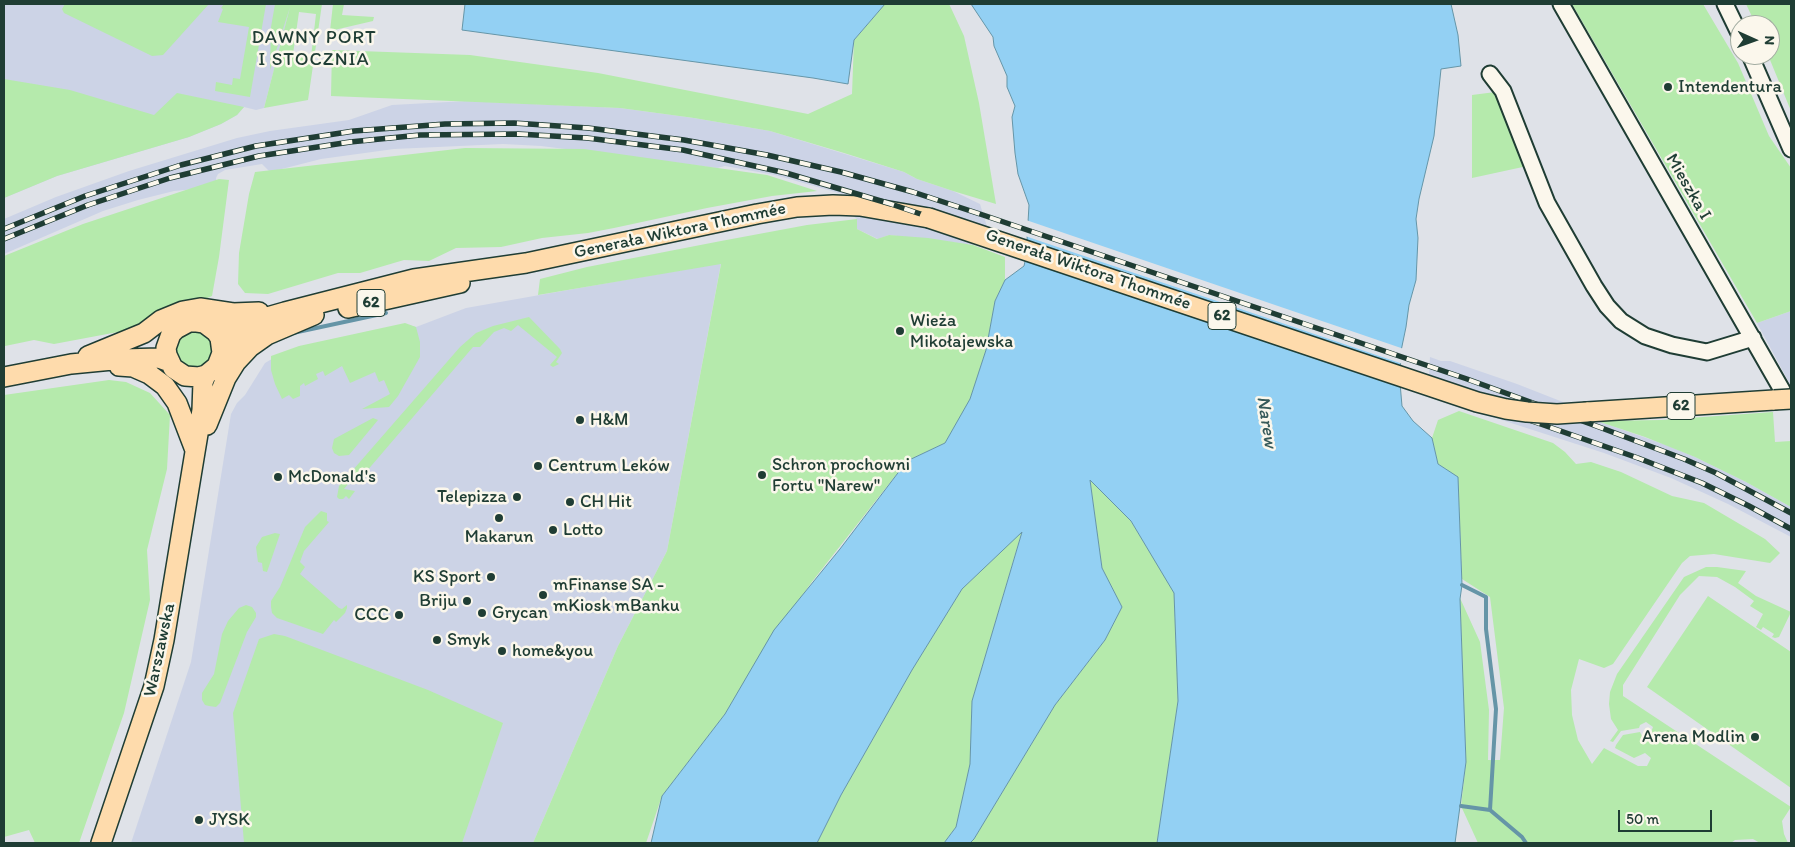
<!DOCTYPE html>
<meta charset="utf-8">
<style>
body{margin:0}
#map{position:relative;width:1795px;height:847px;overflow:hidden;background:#dfe2e8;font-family:Itim,sans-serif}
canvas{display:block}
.frame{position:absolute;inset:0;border:5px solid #1f3d34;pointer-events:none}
.north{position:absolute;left:1730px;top:15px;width:50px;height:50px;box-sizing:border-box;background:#fbf7ec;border:1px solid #a3ada2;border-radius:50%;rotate:92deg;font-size:14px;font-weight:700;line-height:20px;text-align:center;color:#1f3d34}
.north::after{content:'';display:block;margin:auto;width:18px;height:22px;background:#1f3d34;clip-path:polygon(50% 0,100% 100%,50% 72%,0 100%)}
.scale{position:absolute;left:1618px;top:810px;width:94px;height:22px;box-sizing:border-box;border:2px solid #1f3d34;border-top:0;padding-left:6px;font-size:15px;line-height:18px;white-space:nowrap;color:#1f3d34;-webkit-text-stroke:4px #fbf7ec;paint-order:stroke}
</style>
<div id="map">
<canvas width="1795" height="847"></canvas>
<div class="frame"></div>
<div class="north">N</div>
<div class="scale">50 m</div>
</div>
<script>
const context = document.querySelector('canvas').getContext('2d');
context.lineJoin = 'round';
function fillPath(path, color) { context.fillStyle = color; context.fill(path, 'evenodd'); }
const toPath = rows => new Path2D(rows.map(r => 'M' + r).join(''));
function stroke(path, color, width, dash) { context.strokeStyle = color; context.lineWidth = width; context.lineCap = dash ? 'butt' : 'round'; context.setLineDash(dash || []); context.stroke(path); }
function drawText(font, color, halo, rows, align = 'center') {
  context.font = font + ' Itim,sans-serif'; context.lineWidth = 5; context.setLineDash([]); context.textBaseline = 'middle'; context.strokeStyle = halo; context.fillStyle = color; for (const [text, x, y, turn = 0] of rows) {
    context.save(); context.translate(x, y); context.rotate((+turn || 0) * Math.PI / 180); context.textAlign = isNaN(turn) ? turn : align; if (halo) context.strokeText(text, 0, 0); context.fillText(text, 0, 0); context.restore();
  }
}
fillPath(toPath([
 [4,4,291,4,264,108,256,110,244,107,237,115,221,124,189,137,57,176,4,198],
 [467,101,620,108,694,118,770,131,904,172,917,179,953,191,980,204,989,233,974,238,973,245,889,235,878,239,857,229,857,219,852,215,853,197,775,175,725,166,717,168,541,146,503,144,394,149,321,159,270,172,262,164,225,170,218,174,216,178,217,187,174,191,138,200,103,211,4,254,4,219,56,197,129,171,237,138,270,131,349,120,392,105],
 [721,263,667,551,618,646,533,843,131,843,191,662,231,414,237,403,245,395,265,363,284,352,405,324,416,327,466,308],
 [1791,311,1791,386,1757,323],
 [1430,357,1441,361,1450,361,1517,384,1568,404,1569,411,1669,446,1695,457,1746,482,1791,507,1791,537,1728,504,1671,478,1604,453,1440,400,1442,394,1429,374]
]), '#ccd3e6');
fillPath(toPath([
 [65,4,209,4,163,55,152,56,64,13,62,9],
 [224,4,266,4,250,97,215,91,216,82,232,85,233,78,240,79,249,27,218,22,223,9,221,8],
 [275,4,322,4,308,100,264,108,290,7,270,70,271,27],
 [299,12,316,14,311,57,293,54],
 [333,4,344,4,342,15,374,17,373,21,330,31],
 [885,4,949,4,951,8,964,36,979,103,996,204,953,191,917,179,904,172,844,153,770,131,694,118,620,108,331,96,332,50,470,55,598,73,808,114,852,94,854,40],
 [1572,4,1703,4,1738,63,1769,136,1791,168,1791,311,1757,323],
 [1746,4,1791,4,1791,111,1768,55,1770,55,1770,25,1756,25],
 [4,79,70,90,154,115,177,93,244,107,237,115,221,124,189,137,57,176,4,198],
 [1503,91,1532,165,1472,178,1472,95],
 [465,148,584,149,767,175,817,191,772,196,707,208,614,228,588,233,542,238,501,247,456,248,429,261,404,260,360,273,338,273,268,294,245,293,238,284,239,253,249,194,255,172],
 [219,179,229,180,219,257,212,296,203,300,165,308,134,329,54,344,34,340,5,346,4,345,4,256,83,224],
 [857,219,857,229,877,239,889,235,928,238,973,245,1005,257,1005,280,995,301,986,350,970,400,945,443,907,461,811,583,753,667,725,714,662,796,646,843,533,843,618,646,667,551,721,264,538,295,540,279,587,267,721,241,807,225],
 [529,317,560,349,562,353,556,362,559,364,553,367,550,365,557,357,518,325,511,331,504,328,494,332,480,347,473,347,366,472,357,473,344,489,355,491,349,499,346,496,343,499,339,499,337,497,339,486,460,347,476,333,493,326],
 [405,323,416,327,420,342,420,357,398,396,389,407,362,409,390,394,384,380,379,382,375,372,350,383,342,366,325,376,323,371,316,374,318,379,305,386,304,383,300,386,300,396,293,399,289,395,282,399,275,384,271,370,271,356,299,346],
 '175 350a19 19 0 1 1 38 0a19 19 0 1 1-38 0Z',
 [109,380,126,382,150,393,170,415,167,469,147,550,150,600,124,713,79,843,35,843,29,830,4,837,4,395],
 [1459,411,1553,443,1565,452,1576,464,1591,462,1621,472,1672,496,1704,503,1765,539,1780,553,1770,563,1714,554,1690,556,1682,563,1613,664,1604,668,1579,659,1571,690,1572,715,1578,740,1592,764,1604,748,1638,766,1647,766,1651,758,1645,753,1634,758,1615,748,1616,745,1623,735,1640,732,1642,736,1650,735,1653,727,1646,722,1640,725,1639,728,1621,731,1613,742,1610,741,1618,730,1611,719,1609,704,1610,692,1617,674,1684,577,1706,567,1717,567,1746,571,1738,583,1756,596,1791,612,1779,637,1775,638,1772,637,1774,634,1763,627,1761,630,1756,627,1763,614,1750,606,1754,601,1735,587,1717,577,1699,576,1680,595,1623,685,1623,696,1791,807,1782,821,1784,834,1788,843,1760,843,1753,839,1735,840,1731,843,1478,843,1461,806,1466,762,1460,598,1480,642,1489,710,1488,760,1500,760,1504,708,1490,597,1462,579,1458,478,1438,464,1432,438,1438,420],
 [1773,412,1775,442,1791,441,1791,507,1746,482,1695,457,1645,437,1597,421,1661,420],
 [373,418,378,420,349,455,339,456,334,453,332,448,334,439],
 [1090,479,1131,521,1174,592,1178,701,1157,842,970,843,974,839,1055,705,1105,640,1122,607,1102,568],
 [321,511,327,513,327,521,329,522,304,551,300,562,305,567,300,574,339,608,342,609,347,605,347,608,345,613,336,622,334,620,323,634,277,618,272,613,271,607,271,601,280,587,305,527],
 [1022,531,972,701,970,764,956,827,944,843,817,843,841,795,912,670,962,589],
 [275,533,280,534,267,572,263,571,262,563,258,562,256,547,262,537],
 [1708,596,1791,652,1791,788,1647,687],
 [246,605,252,607,256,613,256,617,247,632,220,703,216,707,209,706,205,705,202,700,202,693,214,674,222,634,228,621,239,608],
 [274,634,285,636,428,690,503,723,462,843,244,843,233,713,259,639]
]), '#b5eaac');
const water = toPath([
 [465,4,885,4,854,40,848,84,813,78,462,30,465,4],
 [971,4,1451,4,1458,35,1461,66,1441,69,1434,136,1419,199,1416,219,1418,238,1416,280,1409,305,1406,327,1401,351,1400,383,1402,406,1413,421,1432,438,1438,464,1458,477,1462,585,1460,599,1466,762,1455,843,1157,843,1178,701,1174,593,1131,521,1090,480,1102,568,1122,607,1105,640,1055,705,974,839,970,843,944,843,956,827,970,764,972,701,1022,532,962,589,912,670,841,795,817,843,651,843,662,796,725,714,774,630,840,549,907,461,945,443,970,399,986,350,995,301,1005,280,1024,266,1026,257,1029,205,1018,174,1015,153,1012,117,1015,106,1007,87,1007,76,994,46,993,37,971,4]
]);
fillPath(water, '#93d0f3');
stroke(water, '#6595a7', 1);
fillPath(toPath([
 [1026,220,1404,349,1403,364,1025,236]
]), '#dfe2e8');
stroke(toPath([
 [293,333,386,313],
 [1462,585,1486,597,1486,629,1496,709,1490,810],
 [1461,806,1490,810,1522,837,1526,843]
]), '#6595a7', 4);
const minor = toPath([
 [1561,4,1782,390],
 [1725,4,1740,35],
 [1750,55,1791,149],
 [1490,74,1503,91,1547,203,1594,286,1607,306,1621,321,1645,336,1672,345,1707,352,1753,338]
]);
const major = toPath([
 [348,308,460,283],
 [213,329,229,328,285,312,414,279,526,263,757,214,797,207,833,205,860,206,929,218],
 [222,353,220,338,216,332,204,323,197,322,189,322,176,329,171,334,166,348,167,355,173,368,185,376,199,377,206,375,217,366,222,353,231,343,263,328],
 [88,356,144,333,161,320,183,311,200,308,233,313,259,312],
 [119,366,133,367,149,374,165,386,177,403,195,450],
 [4,377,71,364,123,359,159,358,170,362],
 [1587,412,1774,400],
 [207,425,226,378,236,362,250,347,267,335,314,315],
 [101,843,154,686,164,640,195,452,202,410,203,382,206,375]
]);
stroke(minor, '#1f3d34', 19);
stroke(major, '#1f3d34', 22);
stroke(minor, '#fbf7ec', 15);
stroke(major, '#fedbac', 19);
const rail = toPath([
 [4,229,85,196,181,165,256,146,354,131,445,124,514,123,588,128,684,140,767,155,841,172,913,192,983,215,1467,379,1599,427,1684,459,1716,473,1791,513],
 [4,239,88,205,170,178,259,156,350,142,420,135,518,134,587,138,683,150,786,173,891,204,1532,421,1638,458,1702,483,1749,506,1791,529]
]);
stroke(rail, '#1f3d34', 5.5);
stroke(rail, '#fbf7ec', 4, [11]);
const majorBridge = toPath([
 [929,218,1477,402,1506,409,1527,412,1557,414,1587,412],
 [1774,400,1791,399]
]);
stroke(majorBridge, '#1f3d34', 22, []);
stroke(majorBridge, '#fedbac', 19);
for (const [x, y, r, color] of [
 [1668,87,5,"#1f3d34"],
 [900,331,5,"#1f3d34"],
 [580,420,5,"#1f3d34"],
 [538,466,5,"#1f3d34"],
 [762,475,5,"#1f3d34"],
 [278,477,5,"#1f3d34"],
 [517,497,5,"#1f3d34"],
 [570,502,5,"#1f3d34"],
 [499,518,5,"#1f3d34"],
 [553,530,5,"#1f3d34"],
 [491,577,5,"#1f3d34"],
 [543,595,5,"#1f3d34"],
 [467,601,5,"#1f3d34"],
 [482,613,5,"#1f3d34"],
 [399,615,5,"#1f3d34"],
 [437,640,5,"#1f3d34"],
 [502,651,5,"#1f3d34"],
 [1755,737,5,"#1f3d34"],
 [199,820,5,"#1f3d34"]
]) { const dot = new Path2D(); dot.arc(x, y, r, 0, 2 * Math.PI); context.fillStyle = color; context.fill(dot); stroke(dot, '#fbf7ec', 2); }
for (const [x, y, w] of [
 [371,303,28],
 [1222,316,28],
 [1681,406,28]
]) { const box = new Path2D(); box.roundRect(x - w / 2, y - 13.5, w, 27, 4); context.fillStyle = '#fbf7ec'; context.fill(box); stroke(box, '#1f3d34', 1); }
drawText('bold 16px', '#1f3d34', null, [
 ["62",371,303],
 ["62",1222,316],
 ["62",1681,406]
]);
drawText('18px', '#1f3d34', '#fbf7ec', [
 ["Intendentura",1678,87],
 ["Wieża",910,321],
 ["Mikołajewska",910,342],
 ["H&M",590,420],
 ["Schron prochowni",772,465],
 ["Fortu \"Narew\"",772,486],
 ["Centrum Leków",548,466],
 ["McDonald's",288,477],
 ["Telepizza",507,497,"right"],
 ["CH Hit",580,502],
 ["Lotto",563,530],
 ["Makarun",499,537,"center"],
 ["KS Sport",481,577,"right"],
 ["mFinanse SA -",553,585],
 ["mKiosk mBanku",553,606],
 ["Briju",457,601,"right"],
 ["Grycan",492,613],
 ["CCC",389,615,"right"],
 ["Smyk",447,640],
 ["home&you",512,651],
 ["Arena Modlin",1745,737,"right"],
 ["JYSK",209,820]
], 'left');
drawText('18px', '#1f3d34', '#fbf7ec', [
 ["Mieszka I",1688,187,60],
 ["Generała Wiktora Thommée",680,231,-12],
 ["Generała Wiktora Thommée",1088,270,19],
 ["Warszawska",160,650,-78]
]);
context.letterSpacing = '1px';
drawText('19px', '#1f3d34', '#fbf7ec', [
 ["DAWNY PORT",314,38],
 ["I STOCZNIA",314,60]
]);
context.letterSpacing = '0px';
drawText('italic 19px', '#365a5a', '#fbf7ec', [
 ["Narew",1266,422,81]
]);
</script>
